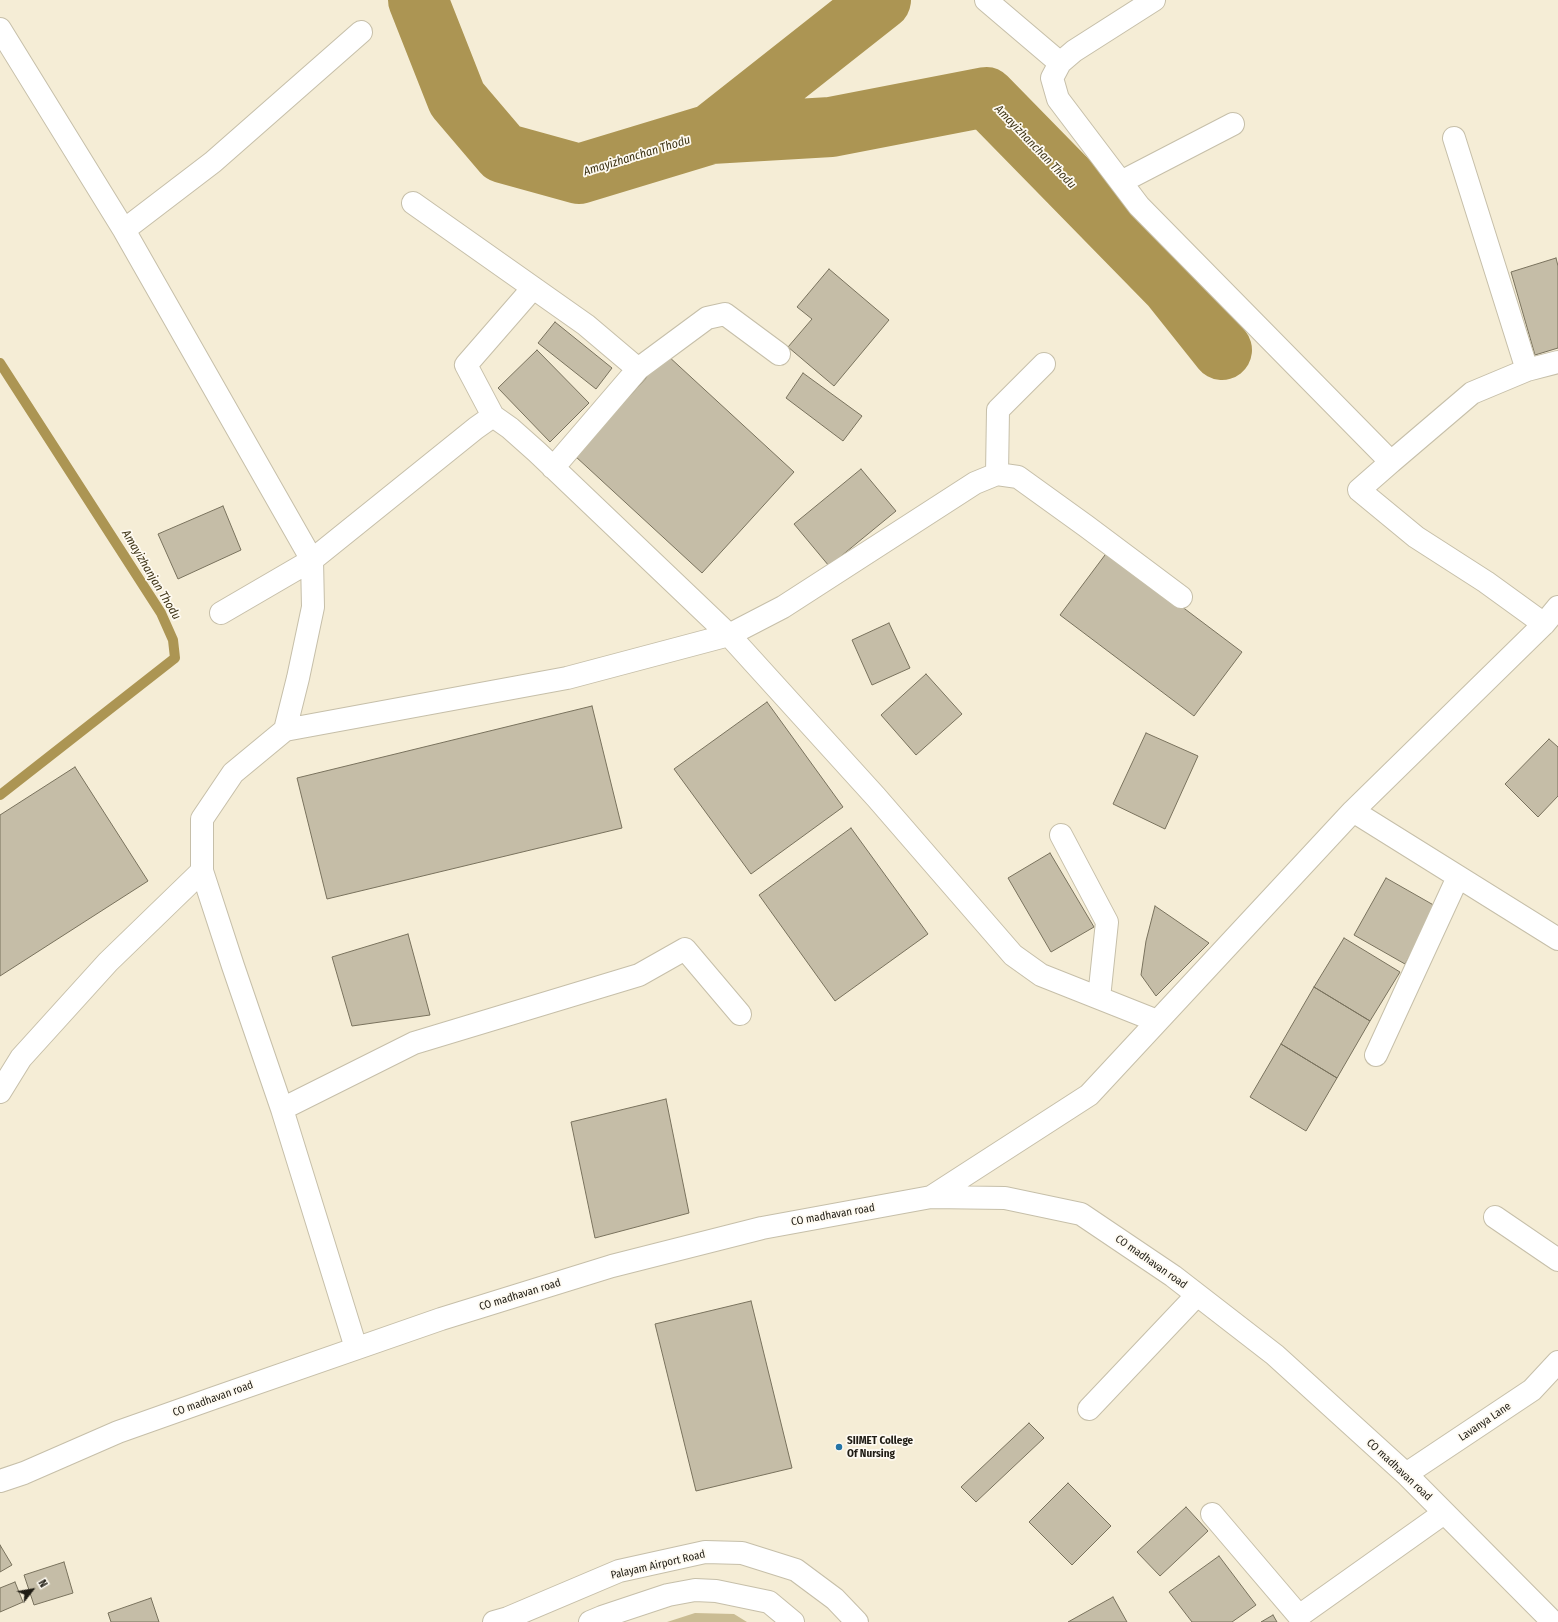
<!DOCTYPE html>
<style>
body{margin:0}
#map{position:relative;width:1558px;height:1622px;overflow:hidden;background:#f5edd6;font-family:"Fira Sans Condensed",sans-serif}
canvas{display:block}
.north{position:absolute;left:12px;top:1570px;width:40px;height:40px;-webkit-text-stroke:3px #fefaf1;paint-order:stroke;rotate:59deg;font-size:11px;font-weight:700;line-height:16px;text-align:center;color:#1f1c14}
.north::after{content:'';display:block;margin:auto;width:14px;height:18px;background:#1f1c14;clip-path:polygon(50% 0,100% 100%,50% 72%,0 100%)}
</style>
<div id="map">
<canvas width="1558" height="1622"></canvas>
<div class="north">N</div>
</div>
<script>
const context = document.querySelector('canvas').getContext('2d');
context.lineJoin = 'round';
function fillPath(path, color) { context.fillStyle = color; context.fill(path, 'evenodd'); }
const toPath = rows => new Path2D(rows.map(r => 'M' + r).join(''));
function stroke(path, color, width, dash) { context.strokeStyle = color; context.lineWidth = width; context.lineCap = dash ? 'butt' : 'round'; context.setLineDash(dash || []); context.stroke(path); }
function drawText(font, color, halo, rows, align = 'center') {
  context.font = font + ' "Fira Sans Condensed",sans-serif'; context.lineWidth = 3.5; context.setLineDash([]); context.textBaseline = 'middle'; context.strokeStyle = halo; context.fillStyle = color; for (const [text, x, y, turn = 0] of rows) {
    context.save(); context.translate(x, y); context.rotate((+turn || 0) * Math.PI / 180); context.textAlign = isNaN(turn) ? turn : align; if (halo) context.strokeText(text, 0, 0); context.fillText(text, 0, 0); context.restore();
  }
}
fillPath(toPath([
 [695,1613,734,1614,747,1622,667,1622]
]), '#cabc93');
stroke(toPath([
 [0,363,161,613,173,640,175,658,0,795]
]), '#ac9553', 10);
stroke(toPath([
 [418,0,457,99,503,153,579,174,711,134,831,127,986,97,1171,286,1222,350],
 [711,134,881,0]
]), '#ac9553', 60);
const building = toPath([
 [1556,258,1558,266,1558,348,1535,355,1511,272,1556,258],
 [829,269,889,320,834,386,788,347,812,319,797,307,829,269],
 [555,322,612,368,596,389,538,343,555,322],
 [537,350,589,403,550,442,498,388,537,350],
 [667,355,794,472,702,573,575,456,667,355],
 [803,373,862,416,843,441,786,398,803,373],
 [861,469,896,511,829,566,794,524,861,469],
 [223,506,241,550,178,579,158,534,223,506],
 [1108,551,1242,652,1194,716,1060,615,1108,551],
 [889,623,910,668,872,685,852,640,889,623],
 [926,674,962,714,916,755,881,715,926,674],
 [767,702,843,807,751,874,674,769,767,702],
 [592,706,622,828,327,899,297,778,592,706],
 [1146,733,1198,756,1165,829,1113,804,1146,733],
 [1549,739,1558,747,1558,796,1538,817,1505,784,1549,739],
 [75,767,148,881,0,976,0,815,75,767],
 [851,828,928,934,835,1001,759,895,851,828],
 [1050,853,1094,927,1051,952,1008,878,1050,853],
 [1386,878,1437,907,1405,964,1354,935,1386,878],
 [1155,906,1209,943,1156,996,1141,975,1146,941,1155,906],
 [408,934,430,1015,352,1026,332,957,408,934],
 [1344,938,1400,972,1370,1021,1314,987,1344,938],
 [1314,987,1370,1021,1337,1078,1281,1044,1314,987],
 [1281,1044,1337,1078,1306,1131,1250,1097,1281,1044],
 [666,1099,689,1213,595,1238,571,1122,666,1099],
 [751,1301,792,1468,696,1491,655,1324,751,1301],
 [1029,1423,1044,1438,976,1502,961,1487,1029,1423],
 [1068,1483,1111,1526,1072,1565,1029,1522,1068,1483],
 [1186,1507,1208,1531,1160,1576,1137,1552,1186,1507],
 [0,1545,12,1565,0,1572,0,1545],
 [1219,1556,1256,1605,1232,1622,1192,1622,1169,1592,1219,1556],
 [64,1562,73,1593,34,1605,24,1575,64,1562],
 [15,1582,23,1602,0,1612,0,1588,15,1582],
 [1113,1597,1127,1622,1068,1622,1113,1597],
 [151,1598,159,1622,111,1622,108,1613,151,1598],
 [1273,1615,1277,1622,1261,1622,1273,1615]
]);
fillPath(building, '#c5bda7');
stroke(building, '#79725d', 1);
const minor = toPath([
 [986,0,1060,63],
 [1154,0,1074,51,1060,63,1052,78,1058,99,1139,206,1391,462,1359,490,1416,537,1486,582,1544,624],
 [0,29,124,230,312,560,313,607,298,678,285,730],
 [1454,138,1527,370],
 [1121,182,1233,124],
 [413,203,586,325,638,369],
 [124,230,213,162,361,32],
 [493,416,466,365,533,288],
 [1391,462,1472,393,1527,370,1558,362],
 [553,468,638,369,707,318,725,314,779,354],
 [997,474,998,410,1044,364],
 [221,613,312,560,476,428,493,416,510,428,537,452,729,635,876,797,1013,955,1041,975,1157,1021],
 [1353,811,1558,939],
 [1061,835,1107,922,1099,998],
 [1376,1055,1458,877],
 [0,1092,21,1058,108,962,202,871],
 [282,1109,414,1043,639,975,685,949,740,1014],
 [931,1197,1089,1095,1353,811,1544,624,1558,607],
 [1495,1217,1558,1260],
 [356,1348,282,1109,233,966,202,871,202,819,233,773,285,730,567,678,729,635,783,607,975,483,997,474,1018,477,1086,526,1181,597],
 [1089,1409,1197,1295],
 [1406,1474,1532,1390,1558,1362],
 [0,1481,24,1473,118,1432,214,1398,441,1319,612,1266,762,1228,931,1197,1005,1198,1081,1214,1173,1276,1275,1355,1406,1474,1553,1622],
 [1212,1514,1299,1616,1444,1513]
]);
const major = toPath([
 [494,1622,508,1618,619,1571,705,1552,742,1553,796,1570,835,1599,857,1622],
 [590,1622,602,1617,668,1595,695,1590,716,1591,769,1602,793,1622]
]);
stroke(minor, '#c6bfa9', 24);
stroke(major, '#c6bfa9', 24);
stroke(minor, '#fff', 22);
stroke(major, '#fff', 22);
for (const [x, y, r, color] of [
 [839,1447,4,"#2474a5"]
]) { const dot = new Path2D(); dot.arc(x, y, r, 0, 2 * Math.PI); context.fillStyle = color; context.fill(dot); stroke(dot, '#fefaf1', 1.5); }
drawText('11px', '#1f1c14', '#fefaf1', [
 ["CO madhavan road",833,1215,-10],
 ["CO madhavan road",1151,1262,35],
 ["CO madhavan road",520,1295,-17],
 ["CO madhavan road",213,1399,-20],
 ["Lavanya Lane",1485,1422,-34],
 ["CO madhavan road",1399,1470,43],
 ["Palayam Airport Road",658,1565,-13]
]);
drawText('bold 11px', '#1f1c14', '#fefaf1', [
 ["SIIMET College",847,1441],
 ["Of Nursing",847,1454]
], 'left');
drawText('italic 12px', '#3d3315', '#fefaf1', [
 ["Amayizhanchan Thodu",1035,147,46],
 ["Amayizhanchan Thodu",637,156,-17],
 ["Amayizhanjan Thodu",151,575,59]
]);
</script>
